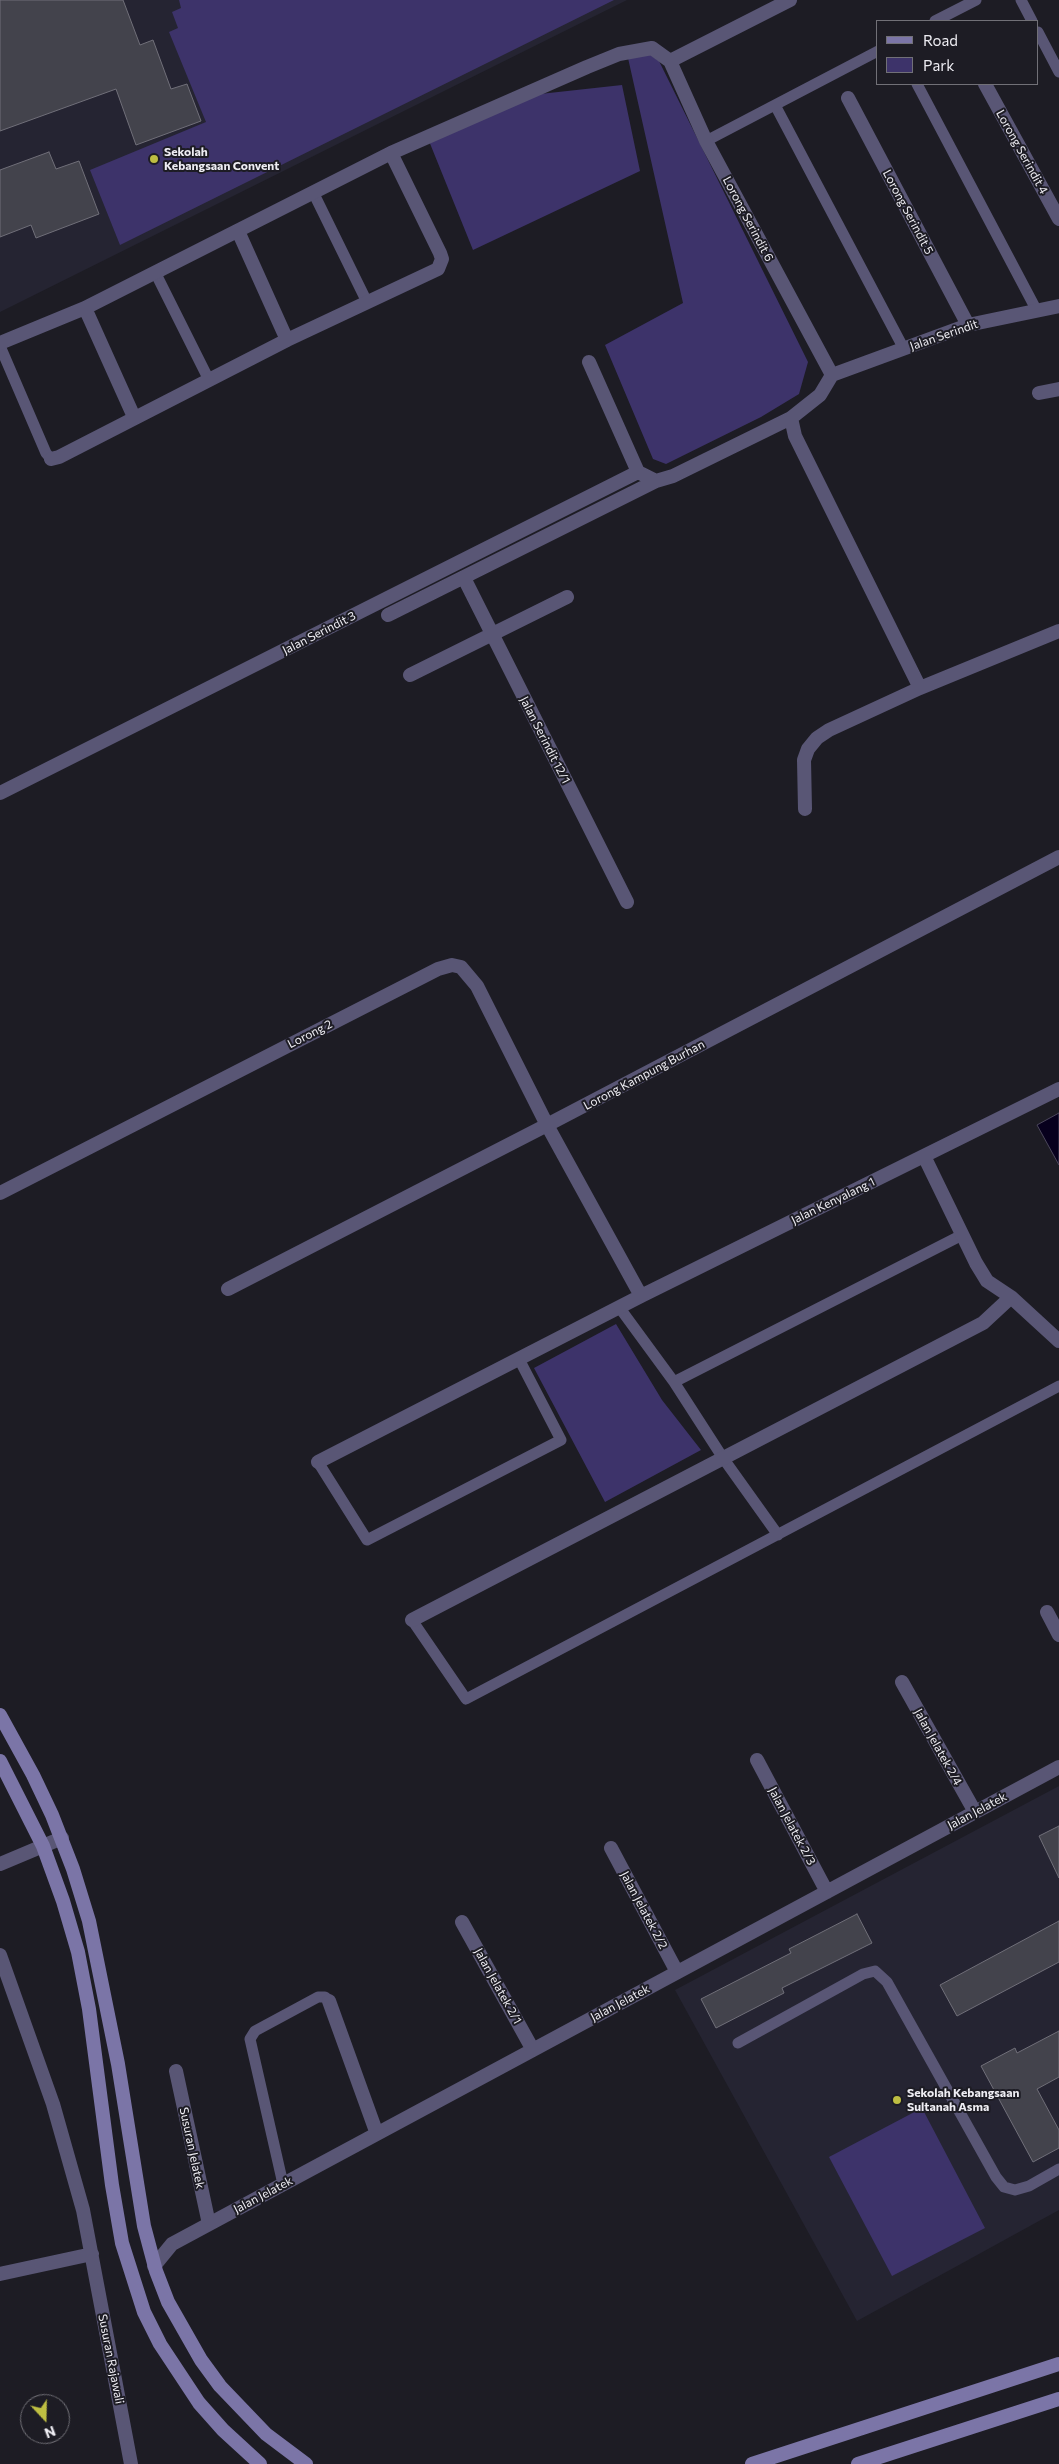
<!DOCTYPE html>
<style>
body{margin:0}
#map{position:relative;width:1059px;height:2464px;overflow:hidden;background:#1d1c24;font-family:Commissioner,sans-serif}
canvas{display:block}
.legend{position:absolute;left:876px;top:20px;width:162px;height:65px;box-sizing:border-box;background:#1d1c24;border:1px solid #717077;margin:0;padding:6px 9px;list-style:none;font-size:15px;color:#eeedf3}
.legend li{display:flex;align-items:center;gap:10px;height:25px}
.legend b{width:25px;border:1px solid #717077}
.north{position:absolute;left:20px;top:2394px;width:50px;height:50px;box-sizing:border-box;background:#1d1c24;border:1px solid #717077;border-radius:50%;rotate:159deg;font-size:14px;font-weight:700;line-height:20px;text-align:center;color:#eeedf3}
.north::after{content:'';display:block;margin:auto;width:18px;height:22px;background:#bebe42;clip-path:polygon(50% 0,100% 100%,50% 72%,0 100%)}
</style>
<div id="map">
<canvas width="1059" height="2464"></canvas>
<ul class="legend">
<li><b style="height:6px;background:#7b75a7"></b>Road</li>
<li><b style="height:14px;background:#3d336a"></b>Park</li>
</ul>
<div class="north">N</div>
</div>
<script>
const context = document.querySelector('canvas').getContext('2d');
context.lineJoin = 'round';
function fillPath(path, color) { context.fillStyle = color; context.fill(path, 'evenodd'); }
const toPath = rows => new Path2D(rows.map(r => 'M' + r).join(''));
function stroke(path, color, width, dash) { context.strokeStyle = color; context.lineWidth = width; context.lineCap = dash ? 'butt' : 'round'; context.setLineDash(dash || []); context.stroke(path); }
function drawText(font, color, halo, rows, align = 'center') {
  context.font = font + ' Commissioner,sans-serif'; context.lineWidth = 4; context.setLineDash([]); context.textBaseline = 'middle'; context.strokeStyle = halo; context.fillStyle = color; for (const [text, x, y, turn = 0] of rows) {
    context.save(); context.translate(x, y); context.rotate((+turn || 0) * Math.PI / 180); context.textAlign = isNaN(turn) ? turn : align; if (halo) context.strokeText(text, 0, 0); context.fillText(text, 0, 0); context.restore();
  }
}
fillPath(toPath([
 [0,0,627,0,0,312],
 [1059,1786,1059,2210,857,2321,675,1990]
]), '#252432');
fillPath(toPath([
 [179,0,614,0,120,245,90,170,206,122,169,32,178,28,172,12,181,8],
 [646,52,659,61,808,362,799,394,761,417,666,464,653,459,605,345,683,303,628,58],
 [622,85,640,171,473,250,429,141,540,94],
 [616,1324,662,1400,701,1450,605,1502,534,1368],
 [922,2108,985,2228,892,2276,829,2157]
]), '#3d336a');
const water = toPath([
 [1059,1113,1059,1165,1037,1125,1059,1113]
]);
fillPath(water, '#07001d');
stroke(water, '#4c475d', 1);
const building = toPath([
 [0,0,123,0,140,45,153,40,171,89,187,84,201,121,136,145,116,89,0,131,0,0],
 [49,152,56,169,79,161,99,214,36,238,31,225,0,237,0,170,49,152],
 [1059,1826,1059,1878,1039,1836,1059,1826],
 [857,1914,872,1943,782,1988,784,1993,716,2028,701,1999,791,1953,789,1949,857,1914],
 [1059,1921,1059,1962,957,2016,940,1985,1059,1921],
 [1059,2031,1059,2077,1037,2089,1059,2130,1059,2148,1033,2162,981,2066,1015,2048,1017,2053,1059,2031]
]);
fillPath(building, '#43434c');
stroke(building, '#706f79', 1);
stroke(toPath([
 [1021,0,1032,21],
 [935,21,976,0],
 [1038,32,1059,72],
 [917,84,1037,311],
 [775,105,904,349],
 [706,141,878,51],
 [313,192,367,302],
 [155,272,209,380],
 [0,346,46,453,51,459],
 [619,1307,674,1382,723,1458,778,1535],
 [674,1382,962,1235],
 [318,1462,367,1540,561,1440,519,1359],
 [412,1620,466,1699,1059,1386],
 [738,2043,863,1974,875,1971,887,1982,996,2177,1004,2187,1015,2190,1029,2186,1059,2169],
 [283,2184,250,2039,255,2031,318,1997,325,1997,329,2001]
]), '#595675', 11);
stroke(toPath([
 [670,61,790,0],
 [985,84,1059,219],
 [848,98,968,325],
 [238,231,287,340],
 [85,308,134,417],
 [0,343,85,308,391,153,587,67,619,54,652,48,670,61,706,141,832,375],
 [589,362,638,472,656,481,673,476,791,418,820,395,832,375],
 [832,375,968,325,1059,306],
 [1039,393,1059,389],
 [791,418,795,436,920,688,1059,631],
 [51,459,59,457,287,340,438,269,442,259,440,253,391,153],
 [464,578,627,902],
 [388,615,656,481],
 [410,675,567,597],
 [0,793,638,472],
 [805,809,804,760,808,749,817,738,829,730,920,688],
 [924,1156,976,1263,987,1281,1011,1297,1059,1341],
 [0,1193,438,969,452,965,461,967,477,986,547,1125,641,1296],
 [228,1289,547,1125,1059,857],
 [318,1462,641,1296,1059,1089],
 [1047,1612,1059,1635],
 [412,1620,983,1323,1011,1297],
 [902,1682,975,1812],
 [757,1760,827,1892],
 [611,1848,677,1972],
 [0,1864,62,1838],
 [462,1922,533,2050],
 [0,1955,53,2104,83,2210,131,2464],
 [329,2001,377,2134],
 [176,2071,209,2224],
 [154,2266,172,2244,1059,1767],
 [0,2274,92,2254]
]), '#595675', 14);
stroke(toPath([
 [0,1715,33,1775,52,1815,73,1869,89,1921,118,2064,144,2226,156,2271,168,2302,201,2360,220,2386,266,2434,306,2464],
 [0,1761,43,1846,63,1901,78,1952,89,2009,112,2185,122,2243,144,2312,160,2344,199,2403,223,2430,260,2464],
 [752,2464,1059,2364],
 [858,2464,1059,2399]
]), '#7b75a7', 14);
for (const [x, y, r, color] of [
 [154,159,5,"#bebe42"],
 [897,2100,5,"#bebe42"]
]) { const dot = new Path2D(); dot.arc(x, y, r, 0, 2 * Math.PI); context.fillStyle = color; context.fill(dot); stroke(dot, '#1d1c24', 2); }
drawText('bold 12px', '#eeedf3', '#1d1c24', [
 ["Sekolah",164,152],
 ["Kebangsaan Convent",164,166],
 ["Sekolah Kebangsaan",907,2093],
 ["Sultanah Asma",907,2107]
], 'left');
drawText('12px', '#eeedf3', '#1d1c24', [
 ["Lorong Serindit 4",1022,152,61],
 ["Lorong Serindit 5",908,212,62],
 ["Lorong Serindit 6",748,219,62],
 ["Jalan Serindit",944,335,-19],
 ["Jalan Serindit 3",319,633,-27],
 ["Jalan Serindit 12/1",545,740,63],
 ["Lorong 2",310,1034,-27],
 ["Lorong Kampung Burhan",644,1075,-28],
 ["Jalan Kenyalang 1",833,1201,-26],
 ["Jalan Jelatek 2/4",938,1747,61],
 ["Jalan Jelatek",977,1811,-28],
 ["Jalan Jelatek 2/3",792,1826,62],
 ["Jalan Jelatek 2/2",644,1910,62],
 ["Jalan Jelatek 2/1",498,1986,61],
 ["Jalan Jelatek",620,2003,-28],
 ["Susuran Jelatek",192,2148,78],
 ["Jalan Jelatek",263,2195,-28],
 ["Susuran Rajawali",111,2359,79]
]);
</script>
